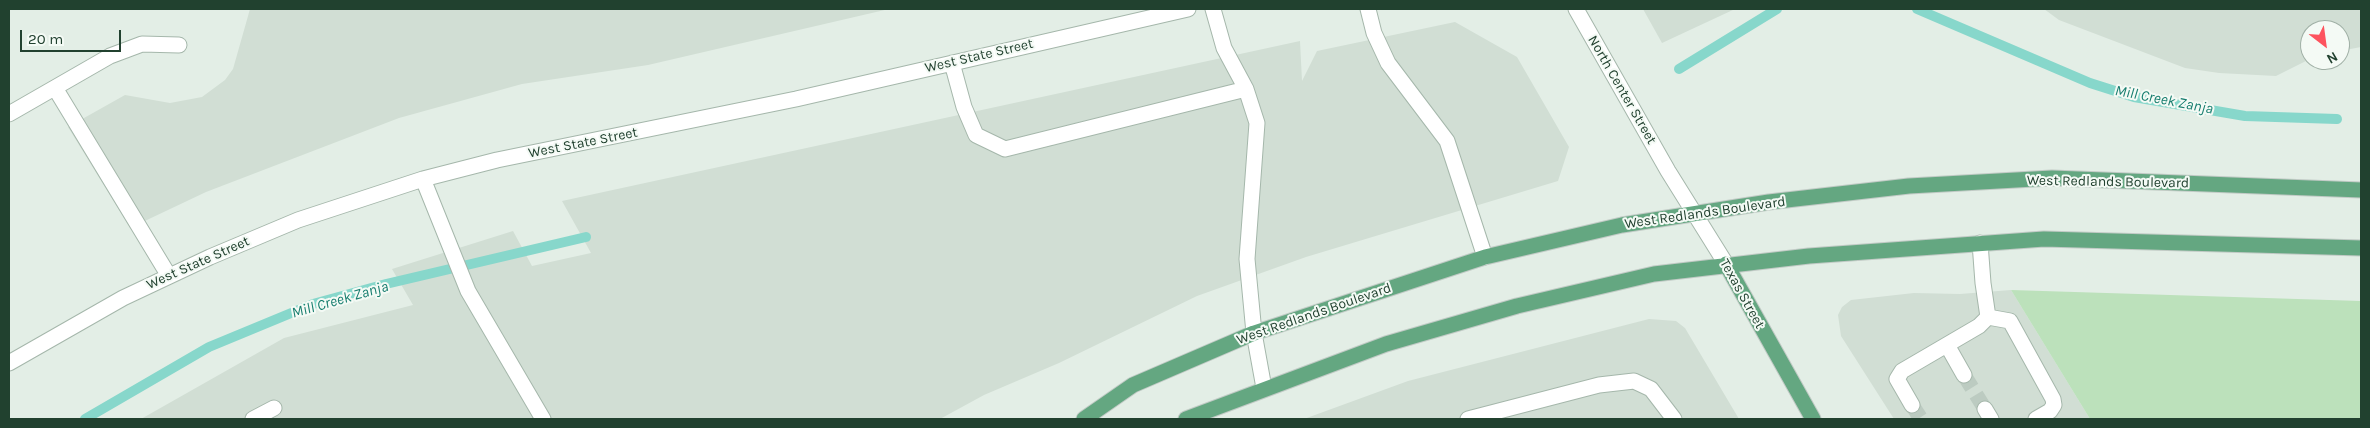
<!DOCTYPE html>
<style>
body{margin:0}
#map{position:relative;width:2370px;height:428px;overflow:hidden;background:#e3eee6;font-family:Karla,sans-serif}
canvas{display:block}
.frame{position:absolute;inset:0;border:10px solid #21412f;pointer-events:none}
.north{position:absolute;left:2300px;top:20px;width:50px;height:50px;box-sizing:border-box;background:#f4faf5;border:1px solid #a0b0a6;border-radius:50%;rotate:150deg;font-size:14px;font-weight:700;line-height:20px;text-align:center;color:#21412f}
.north::after{content:'';display:block;margin:auto;width:18px;height:22px;background:#fd535e;clip-path:polygon(50% 0,100% 100%,50% 72%,0 100%)}
.scale{position:absolute;left:20px;top:30px;width:101px;height:22px;box-sizing:border-box;border:2px solid #21412f;border-top:0;padding-left:6px;font-size:15px;line-height:18px;white-space:nowrap;color:#21412f;-webkit-text-stroke:4px #f4faf5;paint-order:stroke}
</style>
<div id="map">
<canvas width="2370" height="428"></canvas>
<div class="frame"></div>
<div class="north">N</div>
<div class="scale">20 m</div>
</div>
<script>
const context = document.querySelector('canvas').getContext('2d');
context.lineJoin = 'round';
function fillPath(path, color) { context.fillStyle = color; context.fill(path, 'evenodd'); }
const toPath = rows => new Path2D(rows.map(r => 'M' + r).join(''));
function stroke(path, color, width, dash) { context.strokeStyle = color; context.lineWidth = width; context.lineCap = dash ? 'butt' : 'round'; context.setLineDash(dash || []); context.stroke(path); }
function drawText(font, color, halo, rows, align = 'center') {
  context.font = font + ' Karla,sans-serif'; context.lineWidth = 4; context.setLineDash([]); context.textBaseline = 'middle'; context.strokeStyle = halo; context.fillStyle = color; for (const [text, x, y, turn = 0] of rows) {
    context.save(); context.translate(x, y); context.rotate((+turn || 0) * Math.PI / 180); context.textAlign = isNaN(turn) ? turn : align; if (halo) context.strokeText(text, 0, 0); context.fillText(text, 0, 0); context.restore();
  }
}
fillPath(toPath([
 [250,9,889,9,648,65,522,84,399,118,206,192,130,228,68,127,125,95,170,103,202,97,225,80,233,69],
 [1643,9,1735,9,1662,43],
 [2044,9,2361,9,2361,47,2340,51,2340,30,2310,30,2310,59,2276,76,2219,73,2185,68,2059,20],
 [1455,22,1517,57,1569,147,1558,181,1306,257,1197,296,1059,363,984,395,940,419,141,419,284,338,413,305,392,269,513,231,532,266,591,253,562,201,1300,41,1302,81,1317,51],
 [2011,290,2090,419,1894,419,1841,336,1838,315,1842,307,1851,300,1914,293,1960,294],
 [1649,319,1676,321,1685,328,1739,419,1304,419,1408,381]
]), '#d1ded4');
fillPath(toPath([
 [2011,290,2361,301,2361,419,2090,419]
]), '#bce1bb');
stroke(toPath([
 [1917,9,2090,83,2134,97,2245,116,2337,119],
 [1679,69,1777,9],
 [85,419,209,347,313,304,386,284,586,237]
]), '#87d7cb', 10);
stroke(toPath([
 [1964,375,1985,409],
 [1912,405,1921,419]
]), '#bccbc1', 15, [15, 8]);
const minor = toPath([
 [1213,9,1224,48,1246,89,1257,123,1247,259,1254,333,1264,388],
 [1368,9,1374,33,1388,63,1447,141,1485,257],
 [1576,9,1668,171,1726,264],
 [952,63,964,107,976,135,1005,149,1246,89],
 [55,88,169,276],
 [9,114,110,56,142,44,179,45],
 [423,179,468,291,543,419],
 [1980,243,1983,283,1988,317,2010,321,2053,399,2054,405,2050,411,2036,419],
 [1947,345,1964,375],
 [9,363,123,298,210,257,298,220,423,179,497,160,796,99,1188,9],
 [1912,405,1897,379,1902,371,1979,326,1988,317],
 [1985,409,1991,419],
 [253,419,274,408],
 [1468,419,1599,385,1634,381,1651,389,1674,419]
]);
const major = toPath([
 [1726,264,1813,419],
 [1084,419,1133,385,1254,333,1485,257,1622,225,1769,202,1909,186,2052,178,2361,190],
 [1186,419,1386,344,1517,306,1654,274,1809,256,2044,239,2361,248]
]);
stroke(minor, '#a5b7ab', 17);
stroke(major, '#c1cac5', 17);
stroke(minor, '#fff', 15);
stroke(major, '#64a781', 15);
drawText('14px', '#21412f', '#f4faf5', [
 ["West State Street",979,56,-13],
 ["North Center Street",1622,90,60],
 ["West State Street",583,143,-11],
 ["West Redlands Boulevard",2108,182,1],
 ["West Redlands Boulevard",1705,213,-8],
 ["West State Street",198,263,-24],
 ["Texas Street",1742,294,61],
 ["West Redlands Boulevard",1314,314,-19]
]);
drawText('italic 15px', '#167d6e', '#f4faf5', [
 ["Mill Creek Zanja",2164,100,11],
 ["Mill Creek Zanja",340,300,-16]
]);
</script>
